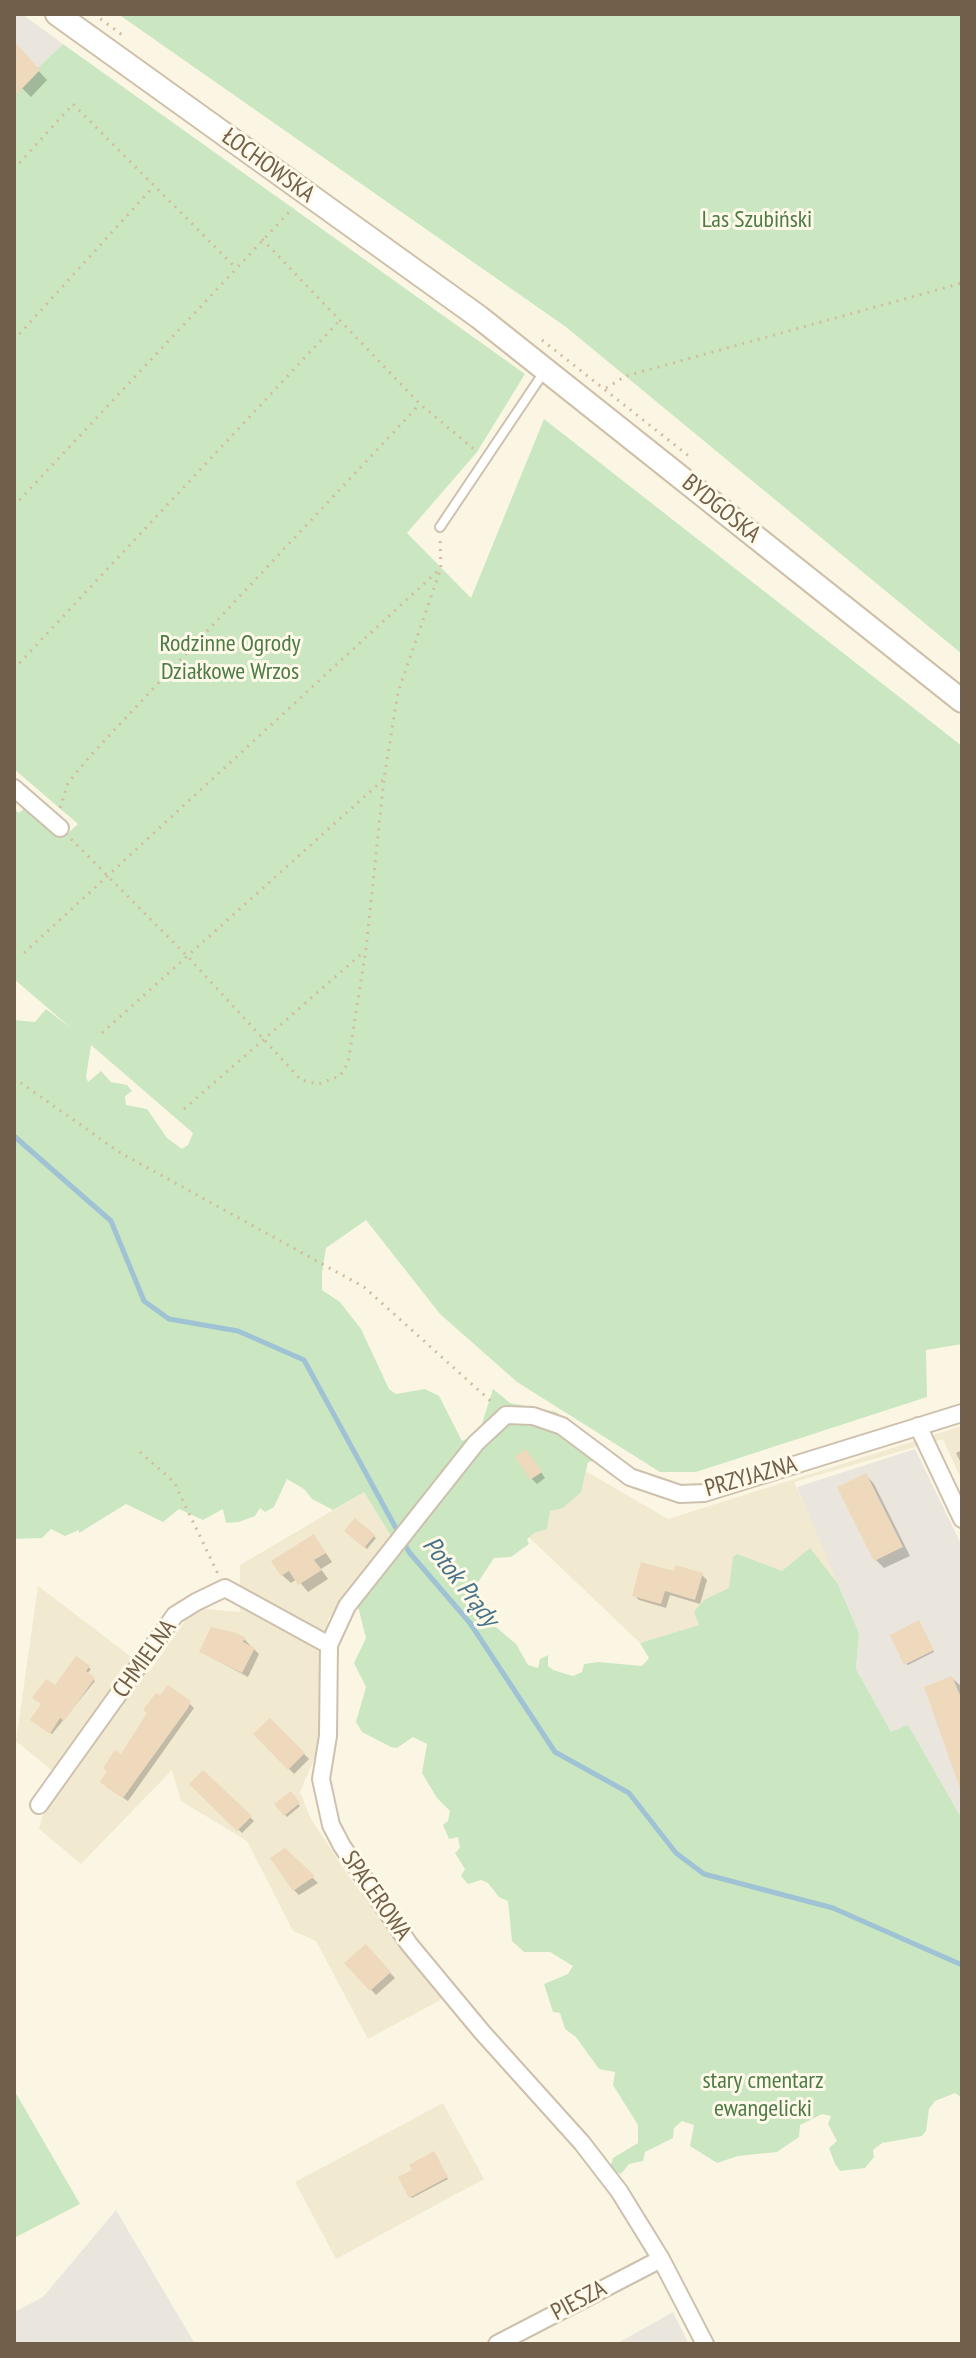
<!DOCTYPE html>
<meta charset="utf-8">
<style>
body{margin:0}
#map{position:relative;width:976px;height:2358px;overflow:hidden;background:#fbf6e3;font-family:"PT Sans Narrow",sans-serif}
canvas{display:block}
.frame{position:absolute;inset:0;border:16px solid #715f4a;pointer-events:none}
</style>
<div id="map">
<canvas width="976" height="2358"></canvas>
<div class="frame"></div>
</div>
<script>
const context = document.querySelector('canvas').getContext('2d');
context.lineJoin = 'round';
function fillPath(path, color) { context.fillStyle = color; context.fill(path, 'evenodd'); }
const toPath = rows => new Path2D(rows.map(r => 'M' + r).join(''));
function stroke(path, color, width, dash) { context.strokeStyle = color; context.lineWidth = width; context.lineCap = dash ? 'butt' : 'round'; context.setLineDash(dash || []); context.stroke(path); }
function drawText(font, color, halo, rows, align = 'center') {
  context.font = font + ' "PT Sans Narrow",sans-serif'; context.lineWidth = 6; context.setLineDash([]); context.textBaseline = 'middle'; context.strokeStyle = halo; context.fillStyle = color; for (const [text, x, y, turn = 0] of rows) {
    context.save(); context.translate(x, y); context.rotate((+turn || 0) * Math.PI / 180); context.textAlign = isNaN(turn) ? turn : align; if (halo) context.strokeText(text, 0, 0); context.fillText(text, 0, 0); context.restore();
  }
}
fillPath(toPath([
 [962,1426,962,1481,943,1439,794,1482,841,1583,640,1643,472,1483,512,1428,668,1519],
 [364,1492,394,1541,328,1619,318,1750,300,1792,311,1819,354,1884,446,1997,368,2039,316,1941,293,1931,247,1841,181,1801,172,1770,81,1864,39,1829,54,1772,16,1741,38,1586,150,1671,194,1608,240,1612,240,1565],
 [443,2103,484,2179,336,2259,295,2182]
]), '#f2e9d1');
fillPath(toPath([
 [14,14,22,14,63,44,14,90],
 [915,1449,962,1546,962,1819,908,1726,891,1733,856,1669,859,1633,797,1487],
 [116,2210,195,2344,14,2344,14,2312,43,2297],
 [673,2312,689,2344,616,2344]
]), '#eae6dd');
fillPath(toPath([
 [118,14,962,14,962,654,566,327],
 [63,44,525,374,477,452,407,533,471,598,544,419,962,746,962,1344,926,1350,927,1397,696,1472,660,1472,517,1382,440,1314,366,1220,326,1248,322,1273,322,1290,340,1302,361,1329,389,1389,396,1394,425,1389,439,1396,462,1441,479,1433,493,1389,510,1403,556,1412,603,1446,600,1460,588,1462,581,1492,563,1508,550,1511,547,1529,534,1533,527,1539,529,1544,511,1557,494,1558,471,1593,483,1616,516,1644,528,1665,538,1668,540,1659,548,1655,548,1666,553,1670,573,1676,582,1672,584,1664,598,1662,642,1666,649,1658,640,1643,699,1625,694,1612,704,1600,729,1588,733,1557,737,1554,782,1571,810,1548,838,1584,859,1633,856,1669,891,1732,908,1725,962,1819,962,2098,955,2093,935,2101,929,2109,926,2131,922,2136,882,2143,873,2150,874,2157,865,2168,840,2171,835,2164,829,2148,837,2141,828,2124,831,2116,822,2114,800,2125,799,2137,777,2152,738,2156,717,2163,690,2146,694,2125,682,2121,674,2128,673,2138,645,2152,643,2161,629,2164,621,2174,615,2172,611,2165,613,2158,638,2143,638,2125,613,2085,615,2072,599,2069,576,2037,565,2029,560,2013,553,2012,544,1984,568,1974,573,1966,550,1952,524,1952,512,1941,508,1901,499,1897,488,1883,481,1880,468,1884,461,1876,465,1869,455,1853,460,1848,458,1837,449,1839,443,1825,448,1821,450,1811,437,1798,422,1773,427,1744,413,1737,397,1748,391,1747,362,1732,356,1722,366,1687,354,1663,366,1638,357,1603,394,1541,364,1492,333,1510,312,1499,304,1489,287,1479,274,1507,265,1512,260,1508,255,1516,239,1522,226,1523,223,1509,203,1520,179,1509,163,1522,126,1504,79,1533,79,1530,65,1536,51,1529,42,1538,14,1539,14,1020,35,1022,46,1009,71,1028,14,979,14,809,19,813,27,806,65,836,78,824,14,769,14,90],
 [91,1045,193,1133,188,1145,182,1149,167,1138,147,1109,126,1105,125,1096,132,1091,127,1085,111,1082,101,1071,88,1082,86,1077],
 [14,2090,80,2204,14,2238]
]), '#cae7c2');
fillPath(toPath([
 [14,44,47,80,31,97,14,80],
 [962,1450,962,1465,956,1453],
 [531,1457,545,1478,537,1484,532,1479],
 [866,1475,874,1484,910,1556,884,1568,876,1560,840,1488],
 [355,1521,376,1538,367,1549,347,1531],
 [314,1536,332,1562,321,1569,328,1579,308,1592,297,1579,291,1583,282,1575],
 [675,1573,702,1575,707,1580,700,1604,670,1595,666,1608,639,1600,634,1595],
 [921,1625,934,1652,908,1665,906,1664],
 [244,1639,259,1654,248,1677,201,1652],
 [76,1659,91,1669,87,1674,95,1681,52,1734,35,1722],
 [952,1678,962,1687,962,1784,927,1688],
 [189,1703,194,1708,128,1801,107,1787,122,1757],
 [270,1720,309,1759,294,1774,256,1734],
 [203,1772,254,1821,242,1833,192,1784],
 [290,1794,300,1806,287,1817,277,1805],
 [285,1851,318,1883,299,1895,294,1890],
 [366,1947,395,1978,376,1995,347,1963],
 [435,2156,448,2179,412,2198,410,2196]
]), '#0003');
stroke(toPath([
 [14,1136,111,1221,144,1301,169,1319,238,1331,304,1360,409,1552,470,1623,555,1752,629,1793,676,1853,704,1874,833,1908,962,1965]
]), '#9fc2d4', 5);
fillPath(toPath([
 [14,41,40,70,14,97],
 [526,1449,542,1472,530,1480,515,1457],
 [866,1473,903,1547,874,1561,837,1487],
 [355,1518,375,1535,364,1548,344,1531],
 [314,1534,326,1553,314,1560,322,1570,298,1585,289,1571,281,1576,271,1561],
 [641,1562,674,1571,675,1565,703,1573,695,1600,665,1591,661,1604,632,1596],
 [919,1620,934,1650,904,1665,890,1635],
 [211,1627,236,1633,245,1637,243,1642,255,1648,242,1673,199,1652],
 [76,1656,90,1666,86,1671,95,1678,64,1721,60,1718,50,1734,30,1720,41,1704,32,1698,46,1679,55,1685],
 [952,1676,962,1700,961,1791,924,1687],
 [168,1685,191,1701,188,1708,123,1798,100,1782,107,1771,103,1768,115,1750,121,1754,147,1713,143,1710,156,1693,160,1695],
 [270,1718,305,1753,288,1770,253,1734],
 [203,1770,252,1816,237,1831,189,1784],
 [291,1791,300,1803,284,1816,274,1804],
 [285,1848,315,1876,293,1891,270,1858],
 [366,1944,391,1972,370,1991,344,1963],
 [434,2151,448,2177,409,2198,398,2177,412,2170,409,2165]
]), '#eed9bc');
const service = toPath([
 [440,527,544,372]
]);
const minor = toPath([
 [14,788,60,828],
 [918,1426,962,1519],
 [39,1805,175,1615,196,1602,225,1588,329,1645],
 [497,2344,661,2259],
 [705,2344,661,2259,619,2191,582,2143,482,2032,409,1944,342,1846,331,1825,321,1779,328,1736,329,1645,347,1606,476,1443,506,1415,533,1416,562,1426,630,1477,680,1494,704,1493,962,1413]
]);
const secondary = toPath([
 [57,14,479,317,962,701]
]);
stroke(service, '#cdc1ad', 12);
stroke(minor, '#cdc1ad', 20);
stroke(secondary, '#cec0a8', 26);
stroke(toPath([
 [94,14,125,37],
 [14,169,73,104,235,267],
 [262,239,420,404,475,450],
 [14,340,153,187],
 [542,340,690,457],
 [606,388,626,376,962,283],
 [14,506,293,208],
 [14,669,340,320],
 [60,808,68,783,90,756,420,404],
 [71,839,189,958,301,1080,318,1084,340,1076,348,1063,366,949,384,779,398,692,441,568,440,539],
 [24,953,441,568],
 [102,1033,384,779],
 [14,1078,119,1152,364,1287,494,1404],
 [184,1109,365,951],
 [140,1452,174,1482,218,1574]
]), '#d3bd9f', 3, [2, 6]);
stroke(service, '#fff', 8);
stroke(minor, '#fff', 16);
stroke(secondary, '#fff', 22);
drawText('24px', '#715f4a', '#fef9e8', [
 ["ŁOCHOWSKA",268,166,36],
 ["BYDGOSKA",721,509,39],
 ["PRZYJAZNA",751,1477,-16],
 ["CHMIELNA",145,1659,-54],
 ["SPACEROWA",376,1896,55],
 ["PIESZA",579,2301,-28]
]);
drawText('24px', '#4c7b46', '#fef9e8', [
 ["Las Szubiński",757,220],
 ["Rodzinne Ogrody",230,644],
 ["Działkowe Wrzos",230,672],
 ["stary cmentarz",763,2081],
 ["ewangelicki",763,2109]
]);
drawText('italic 26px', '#49738a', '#fef9e8', [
 ["Potok Prądy",460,1582,52]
]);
</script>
